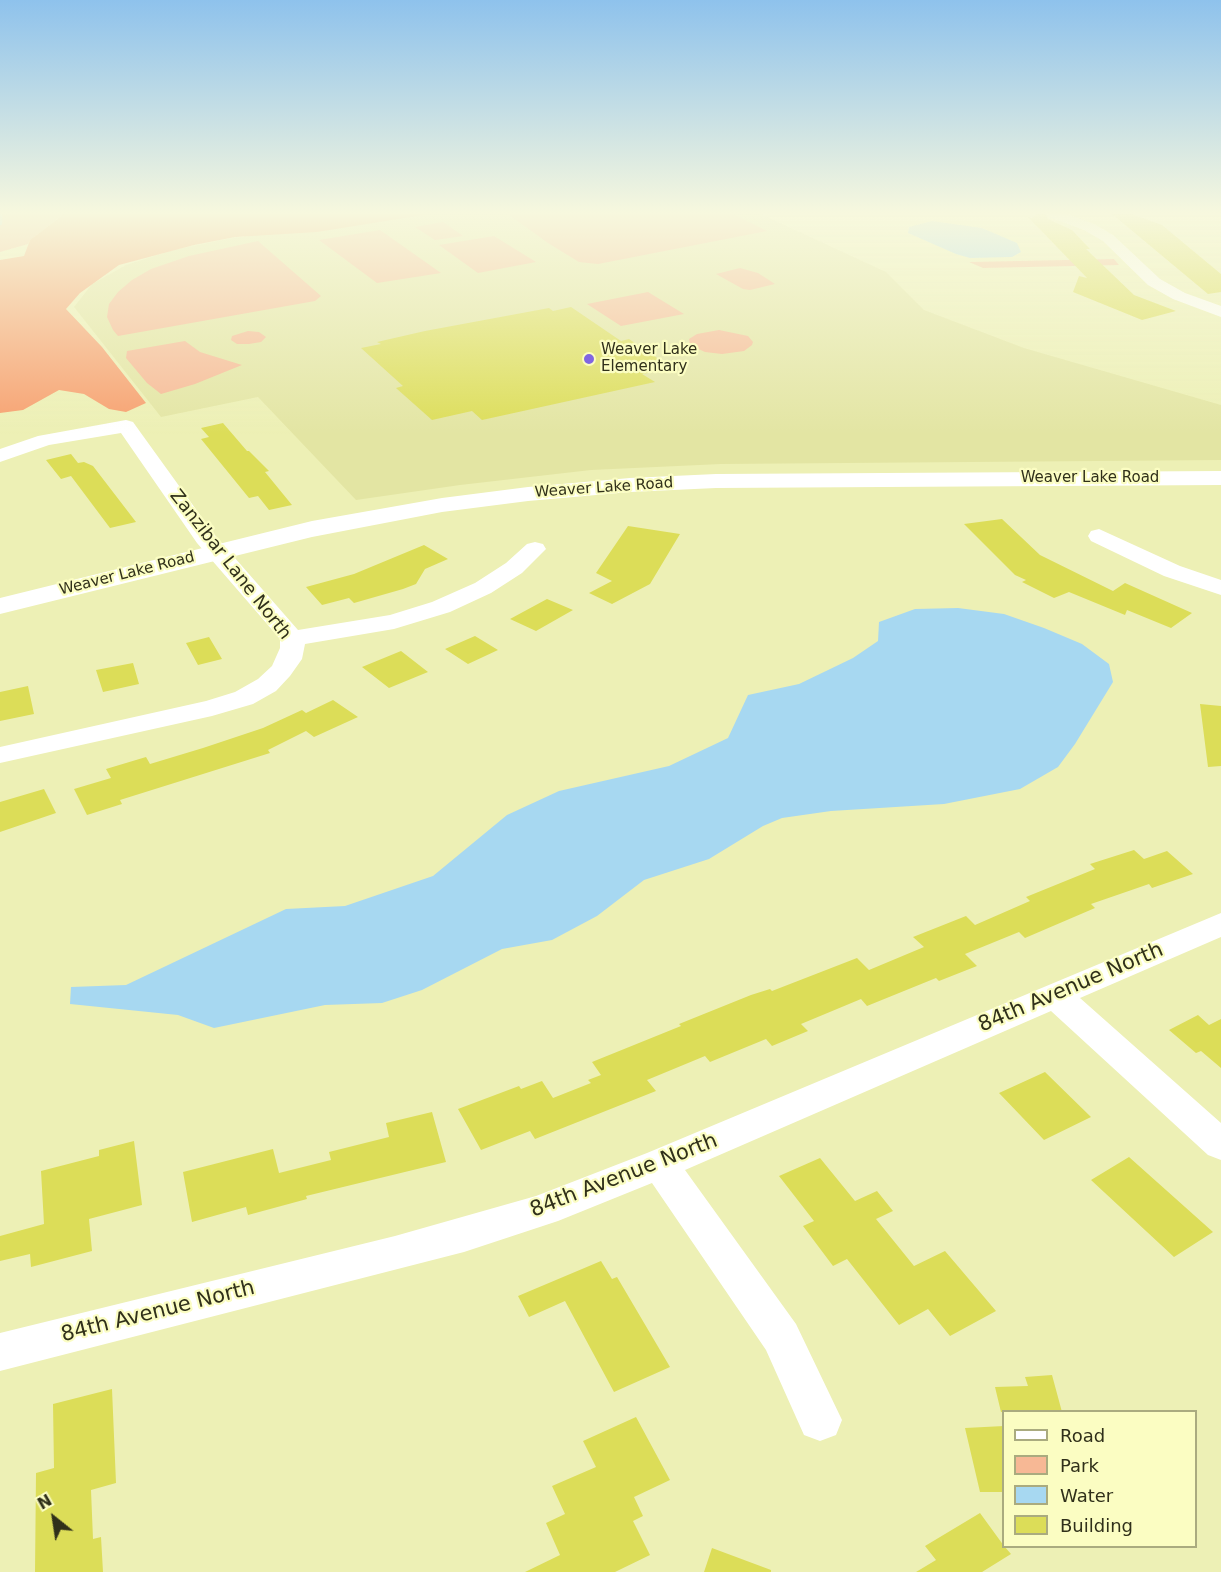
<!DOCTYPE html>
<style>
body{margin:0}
#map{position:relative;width:1221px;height:1572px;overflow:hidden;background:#edf0b5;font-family:"DejaVu Sans",sans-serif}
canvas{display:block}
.legend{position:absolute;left:1002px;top:1410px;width:195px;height:138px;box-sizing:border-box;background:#fbfdc2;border:2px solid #aaab7f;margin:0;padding:8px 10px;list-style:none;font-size:18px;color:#30301a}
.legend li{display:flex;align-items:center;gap:12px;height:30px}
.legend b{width:30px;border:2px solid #aaab7f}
.north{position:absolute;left:24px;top:1488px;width:60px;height:60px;-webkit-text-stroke:4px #fbfdc2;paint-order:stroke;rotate:330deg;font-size:16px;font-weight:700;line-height:24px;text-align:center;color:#30301a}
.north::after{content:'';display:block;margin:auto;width:21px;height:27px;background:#30301a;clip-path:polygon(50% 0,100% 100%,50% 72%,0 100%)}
</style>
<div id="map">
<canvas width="1221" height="1572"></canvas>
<ul class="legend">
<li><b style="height:8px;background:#fff"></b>Road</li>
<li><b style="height:16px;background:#f7b895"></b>Park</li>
<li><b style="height:16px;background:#a7d8f1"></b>Water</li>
<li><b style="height:16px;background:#dcdd58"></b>Building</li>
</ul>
<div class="north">N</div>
</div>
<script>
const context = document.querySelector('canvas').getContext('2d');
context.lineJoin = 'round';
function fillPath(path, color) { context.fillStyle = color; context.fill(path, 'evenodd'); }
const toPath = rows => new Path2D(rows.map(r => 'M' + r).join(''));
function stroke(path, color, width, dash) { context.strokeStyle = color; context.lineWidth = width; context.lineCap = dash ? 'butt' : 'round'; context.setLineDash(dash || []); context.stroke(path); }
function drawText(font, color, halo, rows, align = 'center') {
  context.font = font + ' "DejaVu Sans",sans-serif'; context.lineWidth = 4.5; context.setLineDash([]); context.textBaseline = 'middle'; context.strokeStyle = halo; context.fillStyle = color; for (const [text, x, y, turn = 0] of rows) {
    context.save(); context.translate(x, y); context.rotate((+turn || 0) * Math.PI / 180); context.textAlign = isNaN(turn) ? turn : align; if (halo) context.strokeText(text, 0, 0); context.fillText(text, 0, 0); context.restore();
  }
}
fillPath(toPath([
 [394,214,761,214,886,272,924,310,1024,348,1221,405,1221,460,721,464,591,470,460,485,356,500,258,397,161,417,74,307,92,284,126,265,173,250,227,239]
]), '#e3e5a3');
fillPath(toPath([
 [8,214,64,214,30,240,28,244,0,252,0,215],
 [508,214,733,214,767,231,598,264,579,262,548,243],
 [443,222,463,236,435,240,415,227],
 [380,230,441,273,377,283,319,240],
 [494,236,536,262,478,273,439,245],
 [258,241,321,296,315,301,118,336,113,330,107,317,109,304,118,292,132,280,151,269,189,256],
 [1114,259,1119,265,983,268,969,262],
 [740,268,758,273,775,284,750,290,743,289,716,274],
 [648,292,684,314,621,326,587,304],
 [719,330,748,336,753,342,752,345,744,351,722,354,705,352,690,345,689,339,697,334],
 [248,331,259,332,266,337,261,342,249,344,237,344,231,340,232,336],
 [185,341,200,352,242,365,195,384,161,394,147,383,126,358,127,351]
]), '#f7b895');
fillPath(toPath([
 [64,214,429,214,317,232,235,237,194,245,119,265,80,293,66,309,102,347,146,403,126,412,109,409,84,394,59,390,23,410,0,413,0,260,24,256,30,240]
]), '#f79f6e');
fillPath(toPath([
 [932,221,982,228,1017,243,1021,252,1012,257,970,258,956,254,908,233,909,227],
 [958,608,1004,614,1044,628,1082,644,1109,664,1113,682,1075,744,1058,767,1020,789,944,804,831,811,782,818,763,826,709,859,644,880,597,916,552,940,502,949,422,990,382,1003,325,1005,214,1028,178,1015,70,1004,71,987,126,985,286,909,345,906,433,876,507,815,559,791,669,766,728,738,748,695,799,684,853,658,878,641,879,622,915,609]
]), '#a7d8f1');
stroke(toPath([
 [0,216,0,223]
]), '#a7d8f1', 4.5);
fillPath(toPath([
 [1036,214,1045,214,1048,219,1072,230,1090,249,1086,249,1134,295,1176,311,1142,320,1073,292,1079,276,1087,278,1027,216,1032,218],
 [1112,214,1132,214,1162,225,1221,274,1221,292,1208,294],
 [571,307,621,341,629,339,672,368,642,374,655,382,482,420,472,411,432,420,396,388,403,386,361,348,381,344,377,342,425,331,549,308,553,311],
 [223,423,247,451,249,451,269,471,265,472,292,505,269,510,258,496,249,498,201,439,209,437,201,428],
 [71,454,78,463,84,462,93,466,136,522,110,528,71,476,61,479,46,460],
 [1002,519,1040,555,1113,591,1125,583,1192,613,1171,628,1127,610,1125,615,1069,592,1054,598,1022,582,1026,580,1015,575,964,524],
 [628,526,680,534,650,584,612,604,589,593,612,581,596,573],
 [424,545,448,559,425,569,416,584,403,589,354,603,349,598,322,605,306,587,354,574],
 [547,599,573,610,536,631,510,619],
 [475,636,498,650,468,664,445,649],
 [209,637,222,659,198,665,186,643],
 [401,651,428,672,389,688,362,667],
 [133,663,139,684,103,692,96,670],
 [28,686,34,714,0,721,0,692],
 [333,700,358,717,314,737,306,731,268,750,270,753,120,800,122,804,87,815,74,789,111,778,106,769,146,757,150,764,203,748,263,728,302,710,306,713],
 [1200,704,1221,706,1221,766,1208,767],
 [44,789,56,813,0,832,0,802],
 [1134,850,1144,859,1167,851,1193,874,1152,888,1149,884,1091,904,1095,908,1025,938,1019,932,965,954,977,966,939,981,936,978,867,1006,861,999,801,1024,808,1031,772,1046,766,1039,710,1062,705,1056,647,1080,656,1091,535,1139,530,1131,481,1150,458,1109,519,1086,521,1089,542,1081,553,1098,591,1083,588,1080,601,1075,592,1062,681,1026,679,1024,751,995,770,989,772,991,857,958,869,970,924,947,913,937,966,916,975,925,1030,901,1026,897,1095,869,1090,864],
 [1198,1015,1209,1025,1221,1019,1221,1068,1201,1051,1196,1053,1169,1030],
 [1045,1072,1091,1117,1044,1140,999,1093],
 [432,1112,446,1162,306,1196,307,1199,248,1215,246,1207,192,1222,183,1172,273,1149,279,1173,331,1160,329,1152,389,1137,386,1123],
 [134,1141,142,1205,89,1219,92,1251,31,1267,30,1254,0,1261,0,1236,44,1224,41,1171,99,1156,99,1150],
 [1129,1157,1213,1232,1174,1257,1091,1180],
 [820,1158,855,1201,877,1191,893,1211,876,1219,914,1266,945,1251,996,1311,950,1336,928,1309,899,1325,847,1259,833,1266,803,1226,814,1221,779,1176],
 [601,1261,612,1279,617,1277,670,1367,614,1392,565,1301,529,1317,518,1296],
 [1052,1375,1062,1412,1001,1412,995,1387,1028,1386,1025,1377],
 [112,1389,116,1483,91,1490,93,1539,101,1537,103,1572,35,1572,36,1473,54,1468,53,1404],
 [636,1417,670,1480,634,1497,643,1516,633,1521,650,1555,615,1572,525,1572,560,1555,546,1523,565,1514,552,1486,596,1467,583,1441],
 [1004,1426,1004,1492,980,1492,965,1428],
 [980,1513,1004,1546,1011,1554,982,1572,916,1572,936,1560,925,1546],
 [712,1548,771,1570,771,1572,704,1572]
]), '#dcdd58');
fillPath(toPath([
 [1047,214,1067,214,1094,224,1113,235,1160,279,1185,293,1221,306,1221,317,1173,299,1148,285,1103,241,1084,230,1049,217,1047,214],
 [126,420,133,422,213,533,298,630,390,615,432,602,475,583,506,563,527,544,535,542,543,544,546,549,522,573,491,593,450,612,394,629,305,644,302,659,290,676,276,691,253,704,212,716,0,763,0,747,206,701,235,692,258,679,272,666,280,648,280,639,274,632,197,543,121,433,49,445,0,462,0,449,38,436,126,420],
 [1099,529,1180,566,1221,580,1221,595,1164,576,1091,541,1088,536,1091,531,1099,529],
 [1221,913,1221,937,1080,998,1221,1123,1221,1160,1208,1155,1051,1011,685,1170,796,1324,842,1420,836,1435,820,1441,804,1435,766,1350,652,1183,558,1221,464,1252,0,1371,0,1333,395,1236,536,1196,647,1153,1221,913]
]), '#fff');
fillPath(toPath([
 [1221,471,1221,485,716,488,630,492,528,501,442,512,312,537,0,614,0,598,312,521,442,498,528,487,630,478,716,474,1221,471]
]), '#fff');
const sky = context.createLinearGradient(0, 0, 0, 434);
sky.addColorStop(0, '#8ec2ec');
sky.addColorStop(0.49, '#f7f8de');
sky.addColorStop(1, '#f7f8de00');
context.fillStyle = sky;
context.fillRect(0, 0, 1221, 434);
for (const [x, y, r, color] of [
 [589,359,6,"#8166e1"]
]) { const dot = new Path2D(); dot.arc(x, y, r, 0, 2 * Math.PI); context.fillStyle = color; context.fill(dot); stroke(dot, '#fbfdc2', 2); }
drawText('15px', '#30301a', '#fbfdc2', [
 ["Weaver Lake",601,350],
 ["Elementary",601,367]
], 'left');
drawText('15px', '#30301a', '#fbfdc2', [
 ["Weaver Lake Road",1090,478],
 ["Weaver Lake Road",604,488,-4],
 ["Weaver Lake Road",127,574,-14]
]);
drawText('18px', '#30301a', '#fbfdc2', [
 ["Zanzibar Lane North",230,565,52]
]);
drawText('21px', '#30301a', '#fbfdc2', [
 ["84th Avenue North",1071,988,-23],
 ["84th Avenue North",624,1176,-21],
 ["84th Avenue North",158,1312,-14]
]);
</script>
